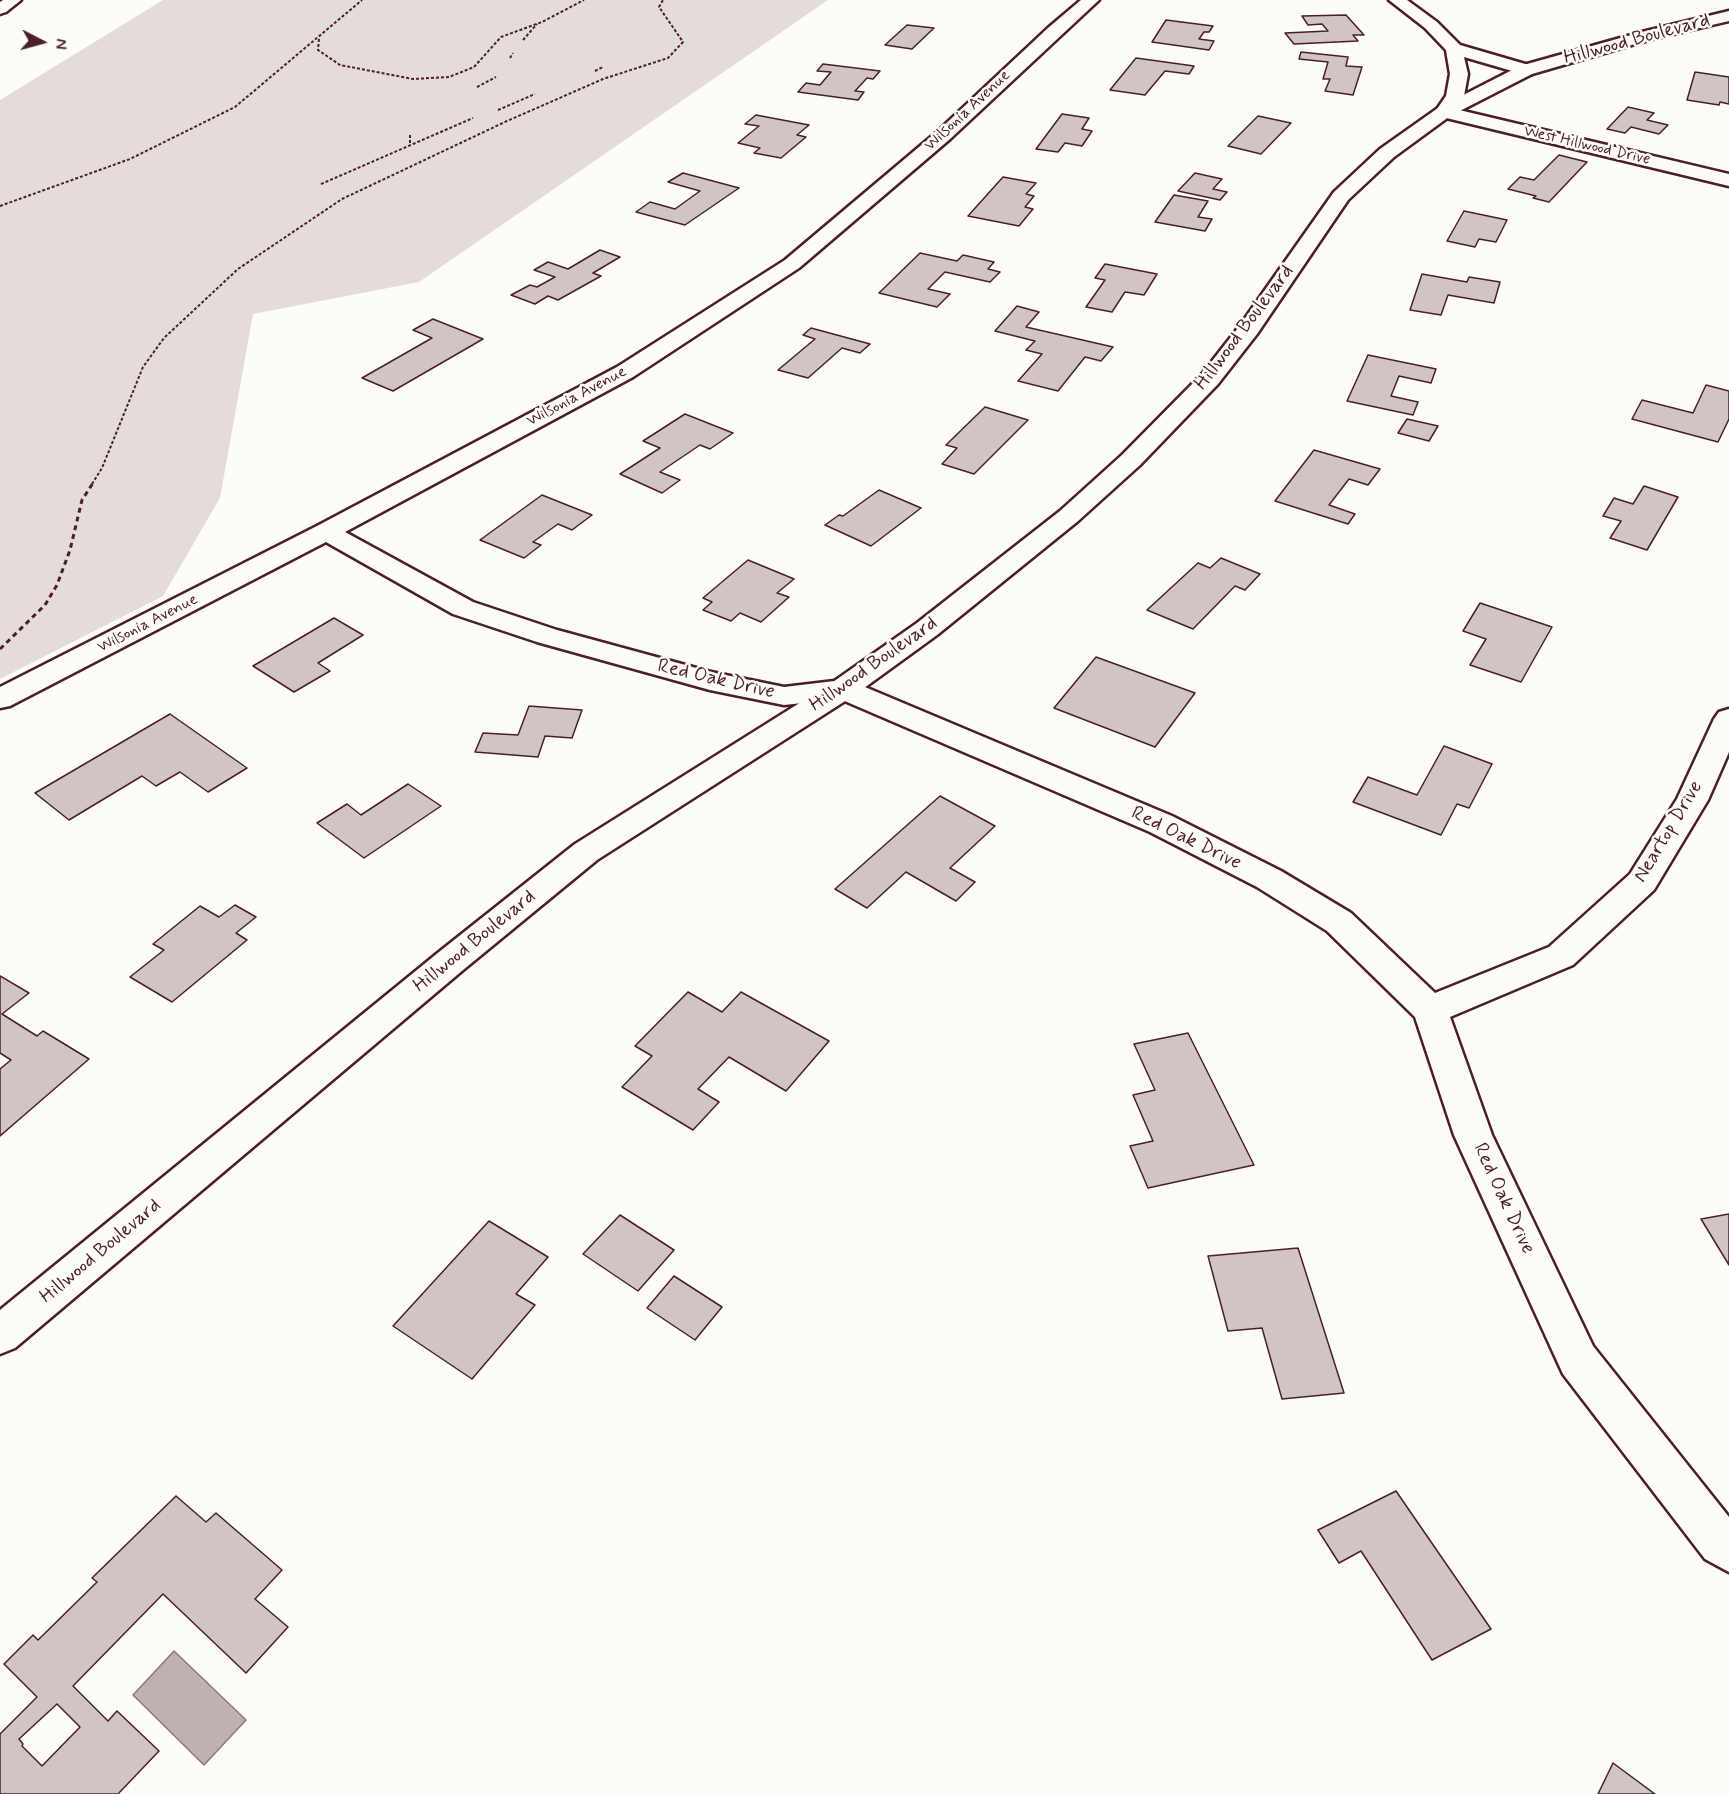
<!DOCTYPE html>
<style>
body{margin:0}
#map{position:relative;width:1729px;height:1794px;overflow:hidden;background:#fdfcf7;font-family:Mynerve,sans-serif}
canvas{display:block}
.north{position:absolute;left:12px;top:12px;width:60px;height:60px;-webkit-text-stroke:4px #fdfcf7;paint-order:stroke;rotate:96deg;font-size:16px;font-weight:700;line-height:24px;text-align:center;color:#4a1f2b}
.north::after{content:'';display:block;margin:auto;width:21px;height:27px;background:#4a1f2b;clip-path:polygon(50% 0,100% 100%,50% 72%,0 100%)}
</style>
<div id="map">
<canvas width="1729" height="1794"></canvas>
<div class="north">N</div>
</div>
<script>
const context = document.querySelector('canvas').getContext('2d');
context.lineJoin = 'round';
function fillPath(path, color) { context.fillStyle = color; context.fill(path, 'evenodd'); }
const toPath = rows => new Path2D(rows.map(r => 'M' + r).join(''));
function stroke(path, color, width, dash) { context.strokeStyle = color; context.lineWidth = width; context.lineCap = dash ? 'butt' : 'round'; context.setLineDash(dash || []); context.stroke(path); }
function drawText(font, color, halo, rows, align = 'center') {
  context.font = font + ' Mynerve,sans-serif'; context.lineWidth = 5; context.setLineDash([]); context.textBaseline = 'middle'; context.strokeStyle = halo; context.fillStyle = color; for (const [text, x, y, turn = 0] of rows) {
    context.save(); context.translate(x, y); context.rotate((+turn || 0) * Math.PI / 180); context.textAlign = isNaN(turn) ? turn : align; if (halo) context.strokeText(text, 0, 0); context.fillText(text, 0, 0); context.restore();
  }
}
fillPath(toPath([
 [163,0,828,0,419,282,253,314,220,498,163,596,0,679,0,100]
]), '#e3dcda');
const water = toPath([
 [174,1651,246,1720,204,1765,133,1695,174,1651]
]);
fillPath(water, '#c0b1b1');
stroke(water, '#91777b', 1.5);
const building = toPath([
 [1346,15,1364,35,1353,35,1358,41,1294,44,1285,33,1328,31,1322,24,1308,25,1302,16,1346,15],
 [1166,20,1213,26,1209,32,1204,32,1199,39,1214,41,1209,50,1152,42,1166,20],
 [907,25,934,28,912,49,885,45,907,25],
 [1301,52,1348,57,1346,66,1362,67,1353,95,1325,91,1330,79,1323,79,1328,62,1299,59,1301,52],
 [1136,58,1194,66,1189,74,1165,71,1145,95,1110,90,1136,58],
 [823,64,880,71,873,79,867,78,855,91,864,92,858,100,798,92,806,83,820,85,831,72,817,71,823,64],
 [1695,72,1729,77,1729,104,1720,102,1719,105,1687,100,1695,72],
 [1628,107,1654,113,1647,120,1668,125,1659,134,1631,127,1625,133,1607,129,1628,107],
 [1062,114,1089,118,1082,129,1092,131,1082,146,1065,143,1058,152,1036,149,1062,114],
 [756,115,809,125,797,135,806,137,781,158,754,153,760,148,738,143,759,126,745,124,756,115],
 [1258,116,1291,123,1261,154,1228,146,1258,116],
 [1559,155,1587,162,1549,202,1533,198,1536,196,1508,189,1520,177,1534,180,1559,155],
 [683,173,739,188,685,225,636,212,650,202,675,209,700,191,668,182,683,173],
 [1195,173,1222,179,1213,189,1227,192,1220,200,1178,191,1195,173],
 [1003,177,1036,183,1026,194,1034,196,1025,207,1033,209,1019,226,968,216,1003,177],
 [1174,195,1208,201,1198,217,1212,219,1205,231,1155,222,1174,195],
 [1464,211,1507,220,1496,242,1479,239,1475,247,1447,241,1464,211],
 [600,250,620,257,593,273,601,276,558,300,548,296,535,304,511,295,530,285,537,287,555,277,534,270,548,262,568,269,600,250],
 [920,253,957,261,963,255,994,262,988,269,1000,272,990,282,945,272,928,289,950,294,937,307,879,293,920,253],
 [1105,264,1157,274,1144,295,1125,292,1112,312,1086,307,1105,280,1095,278,1105,264],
 [1422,274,1467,282,1469,277,1500,282,1494,303,1448,295,1441,315,1410,310,1422,274],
 [1017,306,1039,312,1026,327,1113,347,1101,361,1085,357,1058,391,1018,381,1042,354,1026,350,1035,341,995,331,1017,306],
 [433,319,483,339,393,391,362,378,432,338,413,330,433,319],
 [811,328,870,344,860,353,842,348,808,378,778,370,815,339,803,335,811,328],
 [1368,355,1436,369,1431,383,1399,376,1391,396,1418,402,1413,415,1347,401,1368,355],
 [1706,385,1729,391,1729,419,1718,442,1632,419,1642,400,1693,413,1706,385],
 [985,407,1028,420,974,474,942,464,957,448,946,445,985,407],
 [685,414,733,433,710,449,700,445,660,472,680,480,662,493,620,474,660,448,643,441,685,414],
 [1407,419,1438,426,1429,441,1398,433,1407,419],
 [1314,450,1380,469,1368,485,1349,479,1329,505,1355,514,1348,524,1275,501,1314,450],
 [1644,486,1678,497,1647,550,1610,538,1621,521,1603,516,1614,498,1633,504,1644,486],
 [879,490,921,508,871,546,825,525,839,515,843,516,879,490],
 [542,495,592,515,572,530,558,524,533,542,541,545,524,558,480,540,542,495],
 [1221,558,1260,574,1245,590,1235,586,1193,629,1147,610,1198,563,1210,568,1221,558],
 [748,560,794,579,777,593,789,597,761,622,740,613,731,621,703,610,712,602,703,598,748,560],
 [1480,603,1552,627,1521,682,1470,665,1486,639,1463,631,1480,603],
 [334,618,363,635,318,663,330,671,294,692,253,666,334,618],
 [1096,657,1195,693,1155,747,1054,708,1096,657],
 [529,706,582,710,572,738,545,736,538,757,475,752,483,733,518,735,529,706],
 [170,714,247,768,208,792,180,772,156,786,142,776,69,820,35,793,170,714],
 [1444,746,1492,764,1469,808,1457,804,1441,835,1353,802,1368,777,1417,795,1444,746],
 [408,784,441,806,364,858,317,823,347,804,361,815,408,784],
 [940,796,995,826,950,868,975,882,956,901,906,872,867,908,835,889,940,796],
 [235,905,256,917,236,933,247,940,172,1002,130,977,164,950,153,944,200,906,219,917,235,905],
 [0,976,29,993,2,1014,37,1036,43,1031,89,1059,0,1136,0,1069,11,1060,0,1053,0,976],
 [688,992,722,1012,741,992,829,1041,786,1091,729,1057,698,1089,719,1102,693,1130,622,1087,652,1056,635,1046,688,992],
 [1188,1033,1254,1165,1148,1188,1130,1146,1153,1141,1133,1095,1155,1090,1134,1044,1188,1033],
 [1729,1214,1729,1265,1701,1219,1729,1214],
 [620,1215,674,1250,638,1291,583,1254,620,1215],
 [489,1221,548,1257,516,1294,535,1305,472,1379,393,1326,489,1221],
 [1298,1248,1344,1393,1282,1399,1262,1328,1228,1331,1208,1256,1298,1248],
 [674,1276,722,1307,695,1340,647,1308,674,1276],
 [1396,1491,1491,1629,1432,1660,1361,1551,1339,1563,1318,1530,1396,1491],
 [176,1496,206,1522,216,1513,282,1570,255,1599,288,1627,246,1673,163,1594,73,1686,108,1721,117,1711,159,1751,118,1794,0,1794,0,1734,37,1697,4,1664,33,1635,38,1640,97,1582,92,1578,176,1496],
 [57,1704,80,1727,42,1766,22,1746,23,1744,19,1739,57,1704],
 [1613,1763,1655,1794,1598,1794,1613,1763]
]);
fillPath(building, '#d0c5c4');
stroke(building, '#4a1f2b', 1.5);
const street = toPath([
 [3,0,21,0,6,12,0,14,0,2,3,0],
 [1081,0,1099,0,950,139,799,268,633,377,345,532,473,602,557,630,711,672,784,687,843,680,853,682,1172,816,1281,871,1351,913,1435,993,1549,947,1630,874,1677,799,1714,719,1719,712,1729,709,1729,752,1708,800,1654,890,1573,965,1450,1017,1492,1135,1593,1346,1729,1517,1729,1572,1705,1559,1563,1374,1454,1135,1415,1017,1327,931,1257,887,1150,832,840,699,784,705,710,690,537,642,453,614,326,542,10,706,0,708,0,687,317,526,617,367,785,260,938,131,1048,28,1081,0],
 [1389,0,1407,0,1437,22,1460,45,1532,66,1535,70,1532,74,1526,75,1464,57,1468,74,1464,96,1455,109,1729,174,1729,186,1438,116,1435,112,1446,96,1450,74,1446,50,1425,28,1389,0]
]);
const secondary = toPath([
 [1729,11,1729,21,1652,39,1532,74,1450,116,1394,157,1348,200,1257,334,1218,384,1140,465,1078,521,937,635,853,696,597,860,463,970,15,1348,0,1354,0,1310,439,952,575,844,833,682,917,623,1060,511,1122,455,1202,374,1241,324,1334,192,1380,149,1438,108,1520,66,1642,32,1729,11]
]);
stroke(street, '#4a1f2b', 5);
stroke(secondary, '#4a1f2b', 5);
stroke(toPath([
 [319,39,318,50,340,65,413,79,449,77,474,67,501,37,542,22,584,0],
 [523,40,537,24],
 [510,58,513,53],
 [595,71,603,67],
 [477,87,496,77],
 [498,110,535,94],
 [410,135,410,145],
 [321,184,473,118],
 [0,206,130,159,235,107,362,0],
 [92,484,102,468,143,367,164,338,238,269,342,199,507,121,603,79,668,58,683,42,659,7,663,0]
]), '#4a1f2b', 2, [3, 2]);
stroke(toPath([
 [0,649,45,605,57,585,70,550,82,500,93,483]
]), '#4a1f2b', 3, [5, 4]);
fillPath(street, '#fdfcf7');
fillPath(secondary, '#fdfcf7');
drawText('16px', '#4a1f2b', '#fdfcf7', [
 ["Wilsonia Avenue",968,111,-43],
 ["West Hillwood Drive",1587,146,13],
 ["Wilsonia Avenue",577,397,-28],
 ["Wilsonia Avenue",148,624,-27]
]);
drawText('20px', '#4a1f2b', '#fdfcf7', [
 ["Hillwood Boulevard",1637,40,-15],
 ["Hillwood Boulevard",1245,328,-53],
 ["Hillwood Boulevard",874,665,-35],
 ["Red Oak Drive",716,680,13],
 ["Neartop Drive",1669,832,-59],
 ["Red Oak Drive",1186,839,26],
 ["Hillwood Boulevard",475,942,-39],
 ["Red Oak Drive",1503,1199,65],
 ["Hillwood Boulevard",101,1252,-40]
]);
</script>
